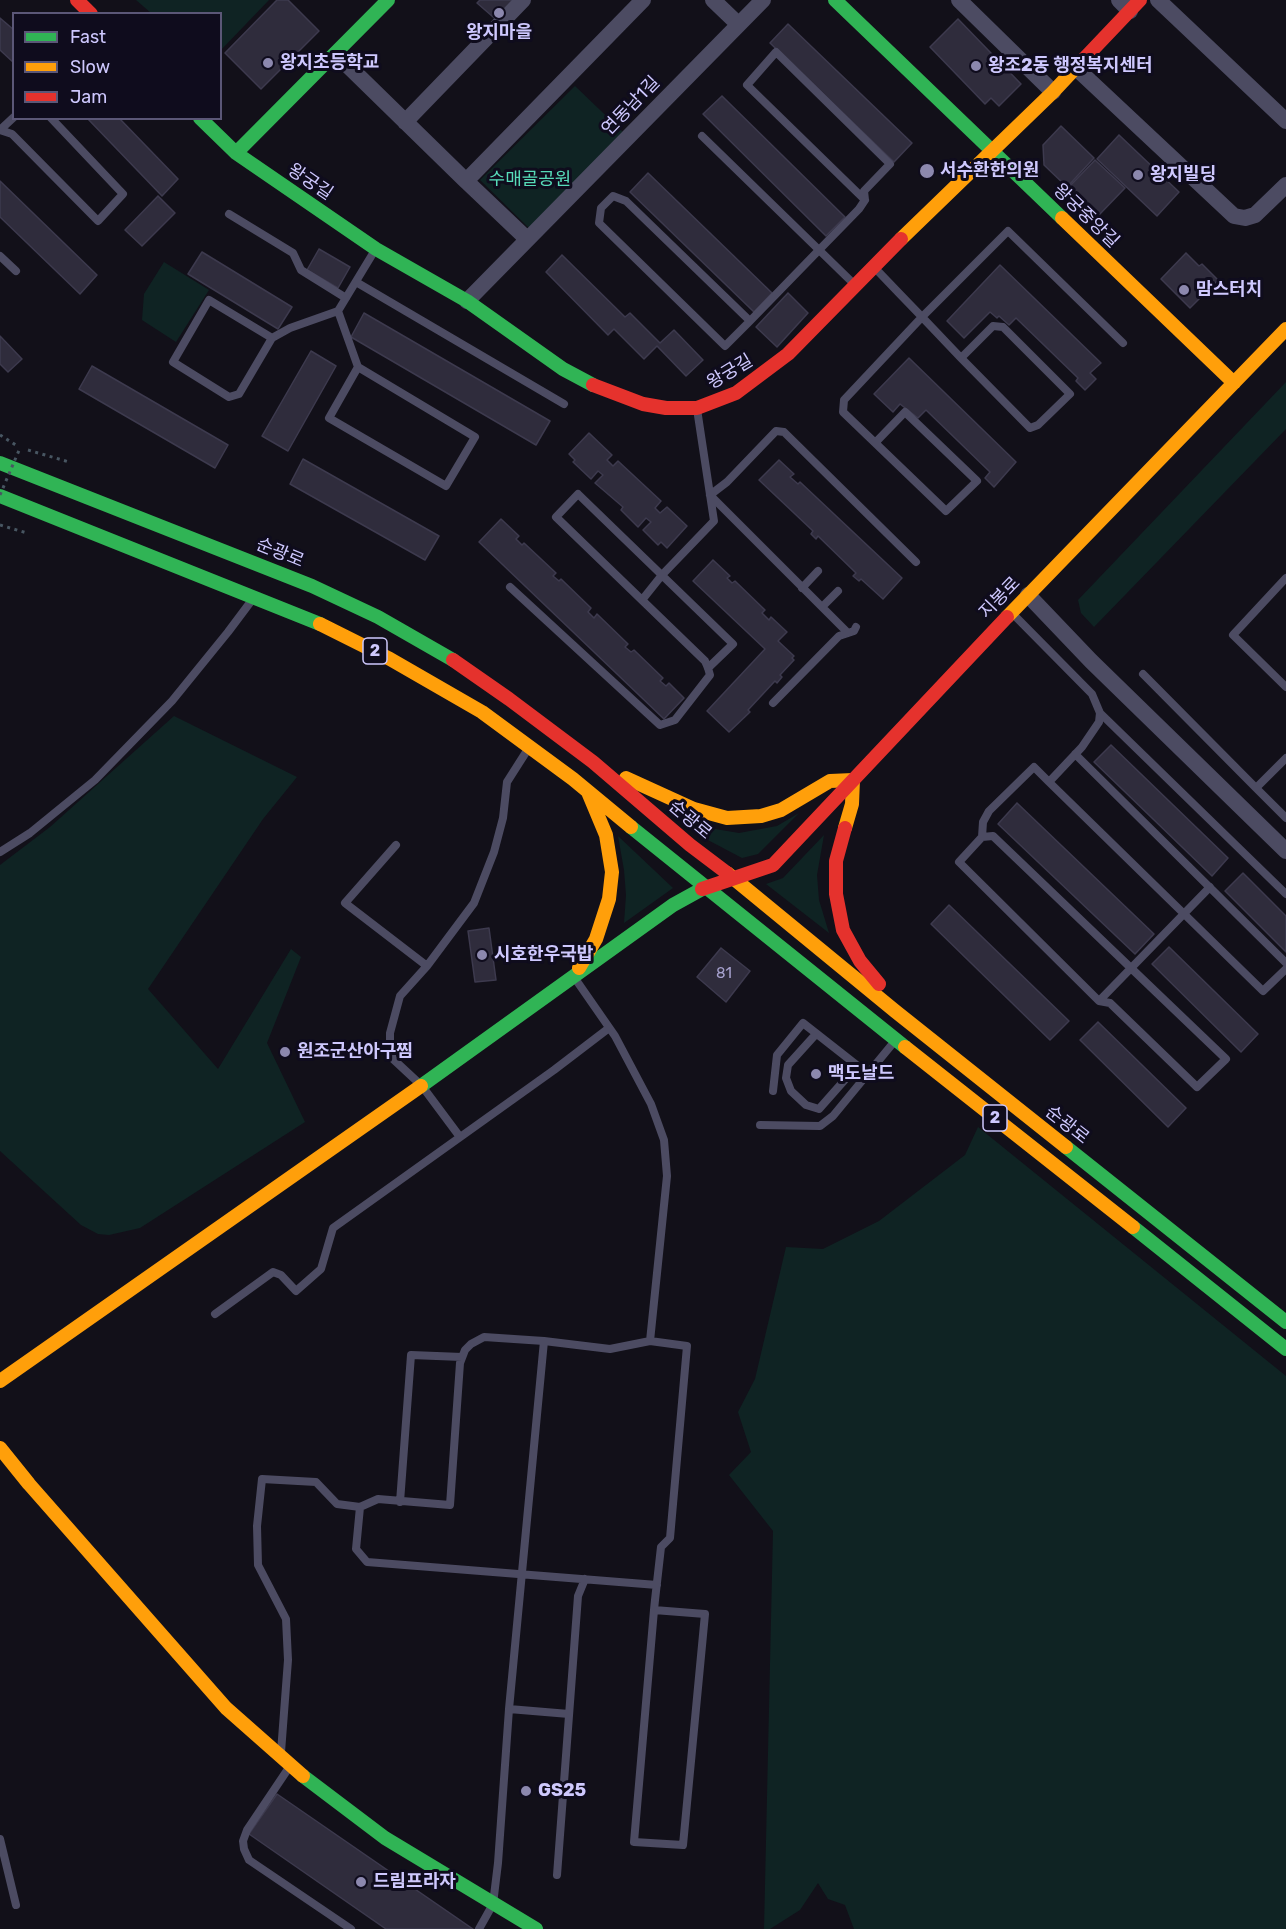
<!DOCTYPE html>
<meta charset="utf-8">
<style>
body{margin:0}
#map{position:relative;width:1286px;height:1929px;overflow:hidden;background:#121019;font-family:Rubik,sans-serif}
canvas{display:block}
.legend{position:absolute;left:12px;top:12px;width:210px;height:108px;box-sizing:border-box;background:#0f0c1d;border:2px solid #5b5777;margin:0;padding:8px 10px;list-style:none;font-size:18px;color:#cec8fe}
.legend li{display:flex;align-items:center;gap:12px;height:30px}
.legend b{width:30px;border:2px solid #5b5777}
</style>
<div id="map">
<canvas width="1286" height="1929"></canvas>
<ul class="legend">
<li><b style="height:8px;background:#30b455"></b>Fast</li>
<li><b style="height:8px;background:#ff9f0a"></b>Slow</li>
<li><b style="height:8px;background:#e5322d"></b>Jam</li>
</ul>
</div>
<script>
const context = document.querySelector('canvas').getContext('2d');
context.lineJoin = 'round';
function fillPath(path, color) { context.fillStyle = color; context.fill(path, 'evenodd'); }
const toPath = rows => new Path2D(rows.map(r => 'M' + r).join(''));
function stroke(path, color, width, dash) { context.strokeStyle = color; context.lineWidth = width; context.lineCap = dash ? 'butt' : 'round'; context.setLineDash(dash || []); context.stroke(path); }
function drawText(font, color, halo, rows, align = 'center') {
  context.font = font + ' Rubik,"Noto Sans KR",sans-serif'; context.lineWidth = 6; context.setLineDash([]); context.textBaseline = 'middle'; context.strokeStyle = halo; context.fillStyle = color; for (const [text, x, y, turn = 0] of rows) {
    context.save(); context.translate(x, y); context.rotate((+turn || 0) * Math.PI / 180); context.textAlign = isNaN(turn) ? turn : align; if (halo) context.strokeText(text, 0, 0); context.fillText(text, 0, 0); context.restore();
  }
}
fillPath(toPath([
 [136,0,269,0,221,50,220,14,151,13],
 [575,86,624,133,531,230,480,180],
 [164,262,209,290,176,342,142,320,144,294],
 [1286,382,1286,429,1094,627,1081,613,1078,600],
 [174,716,297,777,263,819,148,989,218,1069,291,949,301,957,267,1043,305,1122,140,1228,109,1235,98,1234,81,1225,0,1151,0,865,50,827],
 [799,813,758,854,742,858,706,839,679,818,709,828,739,833,777,826],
 [824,835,817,875,819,900,829,933,766,884,783,878],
 [618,836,673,888,624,923,626,895,624,870],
 [978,1127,1286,1376,1286,1929,854,1929,845,1905,828,1899,818,1883,800,1910,770,1929,764,1929,773,1531,729,1475,751,1452,738,1412,755,1379,786,1247,823,1249,879,1221,965,1155]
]), '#0f2323');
const building = toPath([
 [277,0,288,0,319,31,261,89,225,53,277,0],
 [480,0,520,0,500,23,477,3,480,0],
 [0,18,14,30,14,63,0,50,0,18],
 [958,19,1021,84,999,106,991,98,985,104,930,47,958,19],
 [788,24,912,143,894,162,770,43,788,24],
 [722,96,845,217,826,236,703,114,722,96],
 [87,118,119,118,178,179,162,196,87,118],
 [1061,126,1094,158,1067,187,1044,165,1043,145,1061,126],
 [1119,135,1179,192,1157,216,1097,159,1119,135],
 [1095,160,1125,188,1098,216,1068,188,1095,160],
 [648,173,772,293,754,312,630,192,648,173],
 [0,181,97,275,80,294,0,217,0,181],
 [158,196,175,213,142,246,125,230,158,196],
 [319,249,350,267,338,288,307,270,319,249],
 [202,252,292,307,278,329,188,274,202,252],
 [1186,253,1199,266,1202,264,1218,280,1190,308,1161,279,1186,253],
 [562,255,625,317,630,313,660,343,674,330,703,360,686,376,657,346,644,359,614,329,608,335,546,272,562,255],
 [1000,265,1101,363,1090,373,1096,379,1085,390,1076,381,1078,378,1016,318,1009,325,999,316,997,318,990,312,964,338,947,321,1000,265],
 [788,293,808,313,777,347,756,327,788,293],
 [364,313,550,421,536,445,351,337,364,313],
 [0,336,22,359,8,372,0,364,0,336],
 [311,351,336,366,288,451,262,436,311,351],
 [909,358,1016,462,994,487,985,478,990,472,926,410,918,418,900,404,893,412,874,394,909,358],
 [92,366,228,445,215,468,79,389,92,366],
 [589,433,612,455,607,460,613,466,618,461,661,501,655,508,660,513,667,507,687,526,667,548,661,542,658,545,643,530,651,522,646,518,638,527,621,510,623,507,595,483,603,475,598,471,591,479,573,462,575,460,569,454,589,433],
 [303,459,439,536,425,560,290,484,303,459],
 [779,460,794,474,790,477,798,484,800,482,902,578,883,599,861,579,859,581,853,576,856,573,818,536,816,539,811,534,813,531,759,480,779,460],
 [501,519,519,536,516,539,522,545,524,543,556,573,553,576,559,581,561,579,591,608,588,612,594,618,597,614,628,644,625,647,631,652,634,650,663,678,660,681,666,686,669,683,684,698,664,719,479,542,501,519],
 [713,560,730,576,727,578,732,583,735,581,765,610,762,613,769,620,771,617,787,632,778,641,794,656,792,658,794,660,780,675,782,677,777,683,775,681,748,710,750,712,729,732,707,711,765,649,693,581,713,560],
 [1111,745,1228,858,1212,876,1094,762,1111,745],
 [1017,803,1154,934,1135,954,998,824,1017,803],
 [1243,873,1286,916,1286,952,1225,891,1243,873],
 [949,905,1069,1021,1050,1040,931,924,949,905],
 [489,928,496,980,475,982,468,931,489,928],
 [1169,947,1258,1034,1241,1052,1152,964,1169,947],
 [721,948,750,971,726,1002,697,977,721,948],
 [1098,1022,1186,1108,1168,1127,1080,1040,1098,1022],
 [277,1794,473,1929,386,1929,249,1834,277,1794]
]);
fillPath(building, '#2f2c3c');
stroke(building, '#3d3a4e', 1.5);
stroke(toPath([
 [0,435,19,447],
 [28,450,69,462],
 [0,525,27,533]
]), '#485662', 3, [3, 4.5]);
stroke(toPath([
 [0,130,12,134,98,221,123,194,51,118],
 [0,130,14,117],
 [702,136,854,284],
 [229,214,293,253,301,270,346,298],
 [0,256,16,271],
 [873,266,895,289,922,317,961,358,1030,428,1038,425,1070,394,1003,327,993,326,961,358],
 [356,282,564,404],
 [338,311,358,367,475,437,446,486,329,418,358,367],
 [750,321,626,201,613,196,601,208,599,223,725,346,750,321,819,250,859,209,865,200,864,191,890,164,776,52,747,85,865,200],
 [272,338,209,300,173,362,229,397,239,394,272,338,290,328,338,311,375,250],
 [875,443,905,412,977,481,946,511,843,412,844,400,922,317,1008,231,1123,343],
 [1286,578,1233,635,1286,687],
 [510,587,660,725,675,720,710,675,708,668,705,661,556,517,578,494,733,644,708,668],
 [802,588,818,571],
 [642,600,662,575,714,521,697,409],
 [822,607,838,591],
 [1012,613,1092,694,1100,713,1099,722,1082,747,1049,782,1263,991,1286,969],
 [848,633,710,495,727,482,776,431,784,432,916,562],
 [1143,674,1256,788],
 [773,703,839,636,854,631,856,627],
 [1100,713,1286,894],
 [1075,754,1286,963],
 [1286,758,1256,788,1286,818],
 [982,837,993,836,1226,1059,1197,1087,1110,1003,1099,1001,959,862,982,837,983,822,989,811,1034,767,1049,782],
 [396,845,345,903,427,966],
 [0,852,30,833,95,780,172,701,228,632,252,600],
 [1099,1001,1210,887],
 [816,1034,788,1065,786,1078,791,1091,806,1105,819,1109,857,1066],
 [773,1091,777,1055,803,1023,868,1074],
 [760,1125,820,1126,833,1116,894,1042],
 [460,1137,422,1086,393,1059,390,1049,390,1033,400,996,427,966,474,903,494,852,503,818,507,782,528,749],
 [215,1314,273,1272,281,1275,296,1291,321,1269,333,1228,554,1070,609,1028],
 [544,1341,610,1349,650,1341,667,1176,664,1140,651,1104,615,1036,574,977],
 [650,1341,687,1346,670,1538,661,1547,655,1600,654,1610,634,1842,683,1845,705,1614,654,1610],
 [400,1502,411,1355,462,1357],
 [360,1507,356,1549,367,1562,657,1585],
 [509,1709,569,1714],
 [281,1752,288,1660,286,1619,258,1565,257,1526,262,1479,316,1482,337,1504,360,1507,378,1499,450,1505,460,1363,465,1350,471,1344,484,1337,544,1341,509,1709,498,1863,493,1904,479,1929],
 [290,1766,247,1830,243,1841,244,1849,249,1860,351,1929],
 [0,1839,16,1905],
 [557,1875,578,1596,585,1579]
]), '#4c4b62', 8);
stroke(toPath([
 [713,0,738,24],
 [959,0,1053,92],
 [1119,0,1130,11],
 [1158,0,1286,121],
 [336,54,466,181,643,0],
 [1076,68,1234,216,1245,218,1255,215,1286,185],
 [405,122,523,0],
 [466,181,527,239],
 [467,301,763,0],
 [1028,595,1091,661,1286,851]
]), '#4c4b62', 16);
stroke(toPath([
 [835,0,1062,218],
 [200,118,236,153,376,249,467,301,563,369,593,385],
 [236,153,388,0],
 [0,463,312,586,378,617,453,660],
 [0,496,320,624],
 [631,827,905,1047],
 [421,1086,673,905,702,889],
 [1066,1147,1286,1322],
 [1133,1227,1286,1349],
 [303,1776,385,1838,536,1929]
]), '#30b455', 14);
stroke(toPath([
 [1062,218,1234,383],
 [901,239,1053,92,1082,61],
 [1007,617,1286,329],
 [320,624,390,659,482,712,573,779,631,827],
 [626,778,694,809,727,818,761,816,781,810,830,781,853,780,852,804,845,828],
 [727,873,895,1011,1066,1147],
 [579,968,596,939,609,899,612,872,606,835,588,792],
 [905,1047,1133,1227],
 [0,1381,421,1086],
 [0,1448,29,1484,226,1708,303,1776]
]), '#ff9f0a', 14);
stroke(toPath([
 [77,0,91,14],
 [1082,61,1140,0],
 [593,385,643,404,666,408,697,408,736,393,788,354,901,239],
 [453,660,509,699,593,762,690,845,727,873],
 [845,828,836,861,836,894,843,930,860,961,879,984],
 [702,889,773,865,1007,617]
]), '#e5322d', 14);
stroke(toPath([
 [0,495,20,448]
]), '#485662', 3, [3, 4.5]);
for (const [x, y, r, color] of [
 [499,13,6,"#8c88ae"],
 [268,63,6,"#8c88ae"],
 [976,66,6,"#8c88ae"],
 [927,171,8,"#8c88ae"],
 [1138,175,6,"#8c88ae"],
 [1184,290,6,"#8c88ae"],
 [482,955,6,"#8c88ae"],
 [285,1052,6,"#8c88ae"],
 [816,1074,6,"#8c88ae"],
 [526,1791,6,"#8c88ae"],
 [361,1882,6,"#8c88ae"]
]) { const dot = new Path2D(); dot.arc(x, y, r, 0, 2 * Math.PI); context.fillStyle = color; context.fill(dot); stroke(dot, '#0f0c1d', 2); }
drawText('15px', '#a6a1ce', null, [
 ["81",724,974]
]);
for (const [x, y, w] of [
 [375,651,24],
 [995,1118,24]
]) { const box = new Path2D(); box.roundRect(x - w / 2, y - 13, w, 26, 4.5); context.fillStyle = '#0f0c1d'; context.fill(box); stroke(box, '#cec8fe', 1.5); }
drawText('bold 16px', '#cec8fe', null, [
 ["2",375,651],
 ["2",995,1118]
]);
drawText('bold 18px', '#cec8fe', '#0f0c1d', [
 ["왕지마을",499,33,"center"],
 ["왕지초등학교",280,63],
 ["왕조2동 행정복지센터",988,66],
 ["서수환한의원",940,171],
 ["왕지빌딩",1150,175],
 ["맘스터치",1196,290],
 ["시호한우국밥",494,955],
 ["원조군산아구찜",297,1052],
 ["맥도날드",828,1074],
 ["GS25",538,1791],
 ["드림프라자",373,1882]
], 'left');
drawText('18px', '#cec8fe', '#0f0c1d', [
 ["연동남1길",631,106,-46],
 ["왕궁길",310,182,34],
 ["왕궁중앙길",1086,216,44],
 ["왕궁길",730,372,-31],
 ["순광로",280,553,22],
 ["지봉로",1000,598,-46],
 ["순광로",690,820,40],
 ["순광로",1067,1125,38]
]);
drawText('18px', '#57dcb9', '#0f0c1d', [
 ["수매골공원",530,180]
]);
</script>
